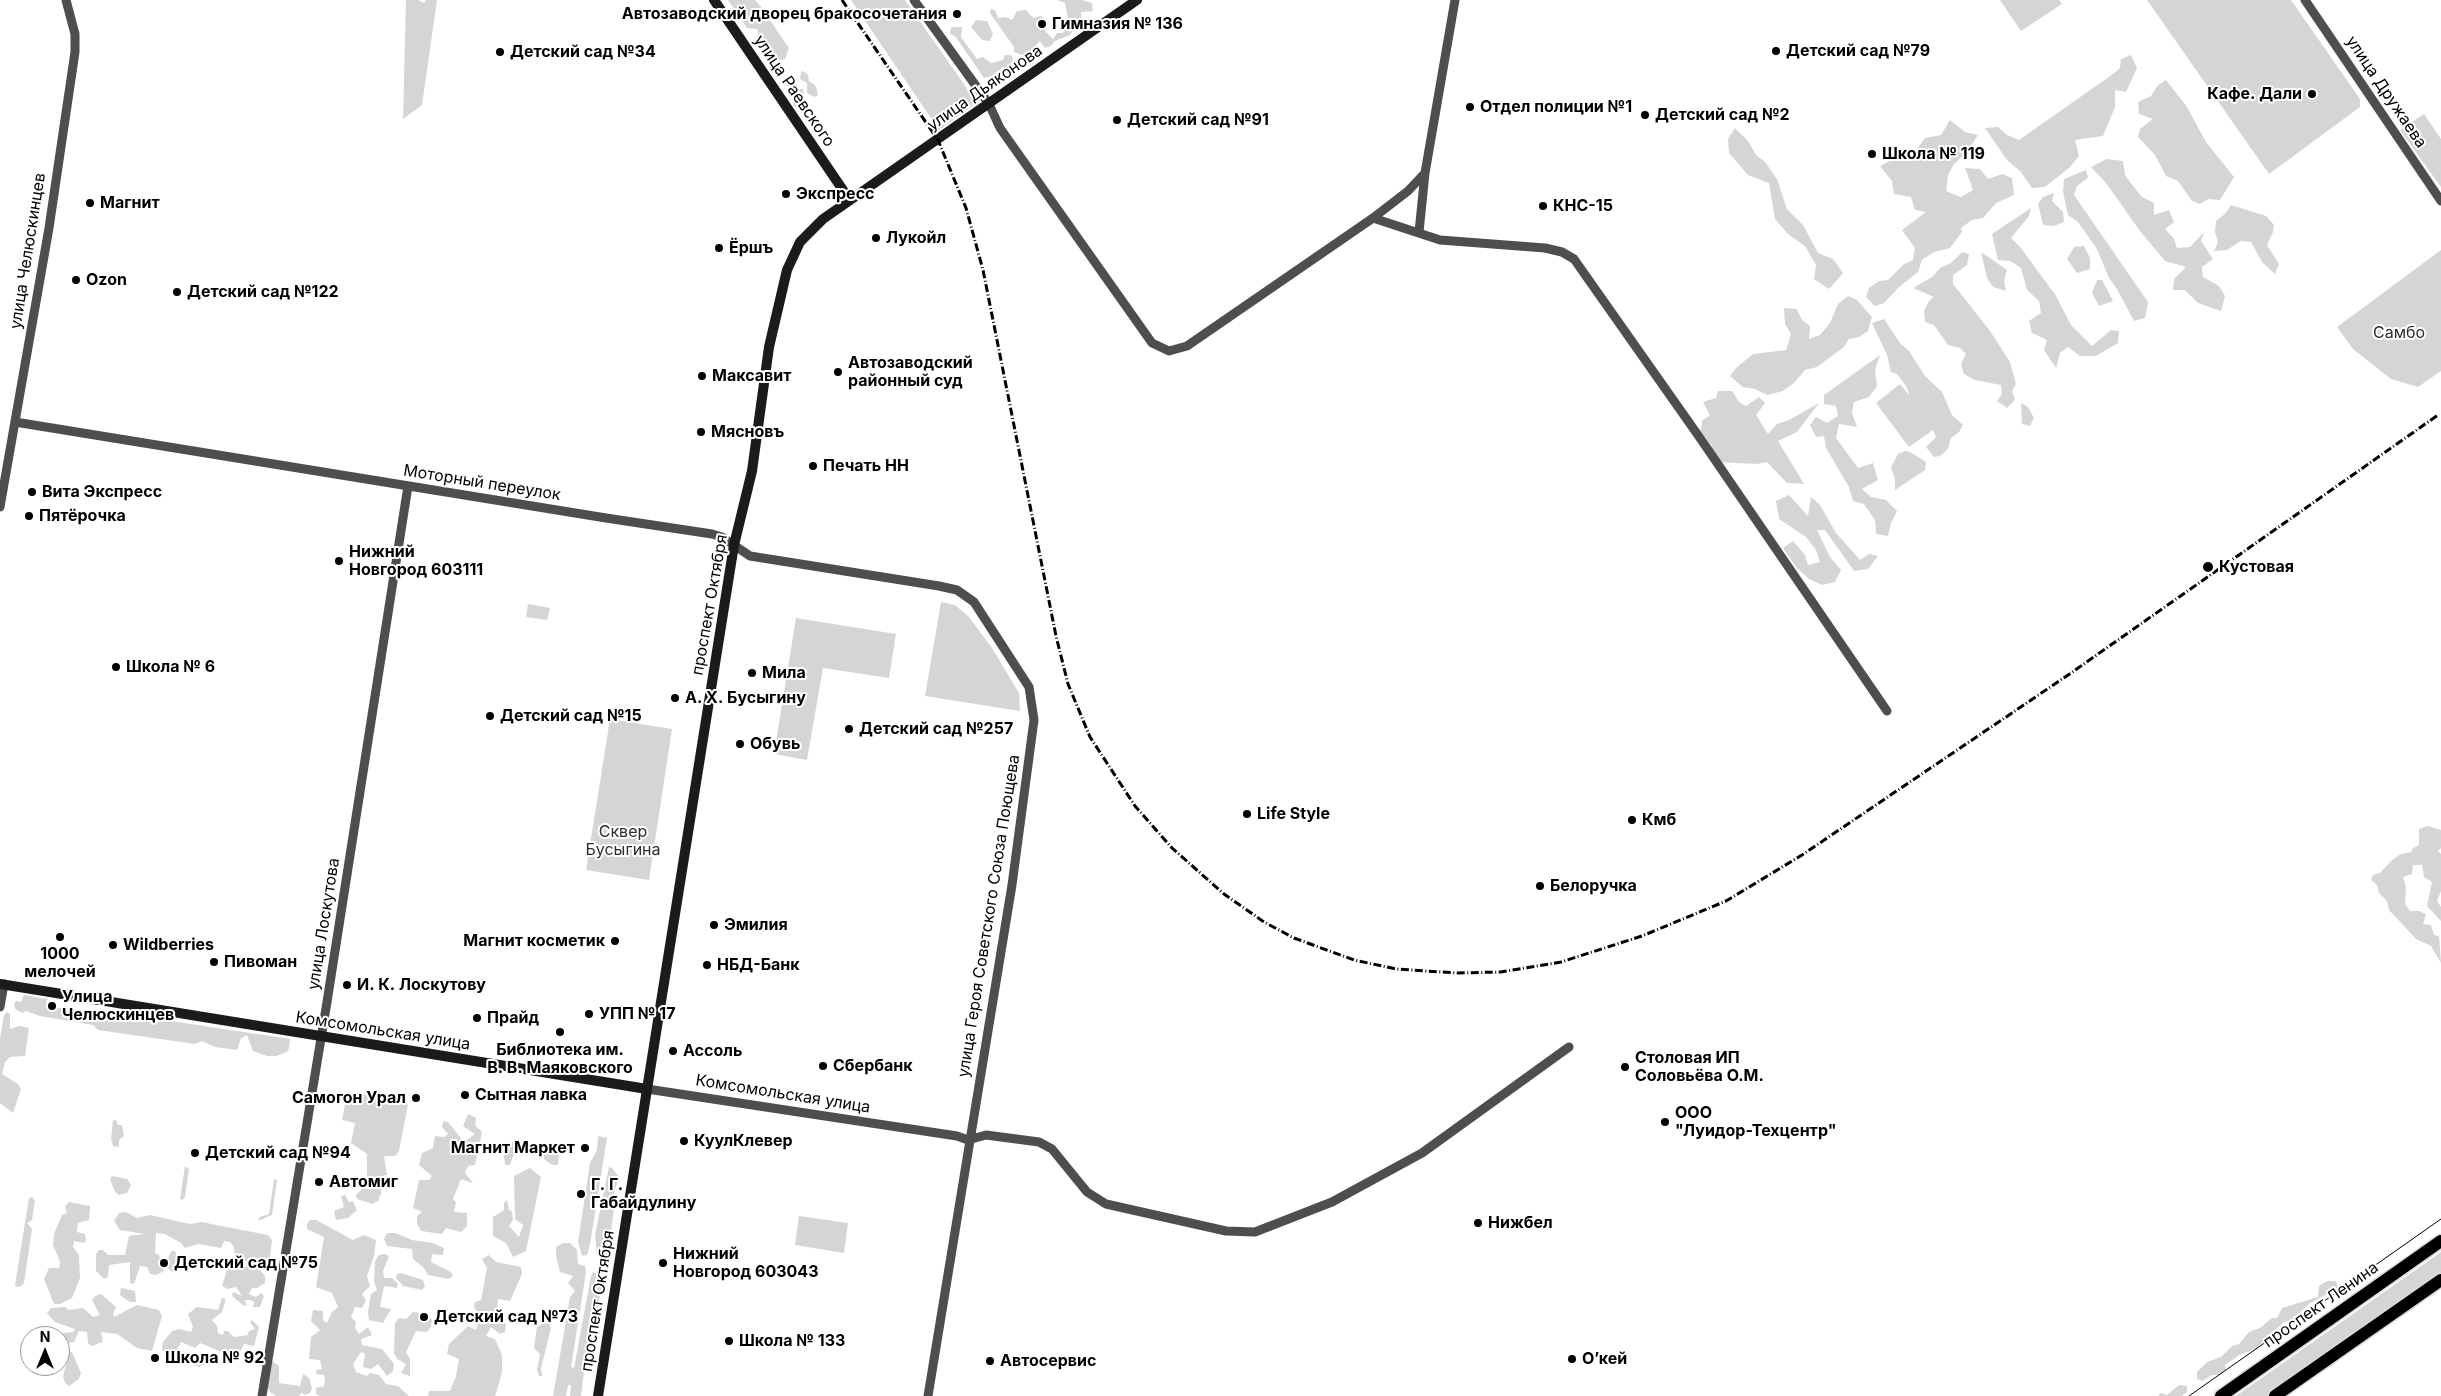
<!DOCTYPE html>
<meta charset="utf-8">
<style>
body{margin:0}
#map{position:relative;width:2441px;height:1396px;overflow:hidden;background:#fff;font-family:Inter,sans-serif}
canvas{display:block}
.north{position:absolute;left:20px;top:1326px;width:50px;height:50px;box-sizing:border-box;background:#fff;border:1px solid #999;border-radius:50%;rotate:0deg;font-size:14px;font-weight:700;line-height:20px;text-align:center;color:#000}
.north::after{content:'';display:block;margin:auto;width:18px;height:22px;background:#000;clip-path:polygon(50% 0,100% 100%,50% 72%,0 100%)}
</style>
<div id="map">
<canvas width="2441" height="1396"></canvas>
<div class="north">N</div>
</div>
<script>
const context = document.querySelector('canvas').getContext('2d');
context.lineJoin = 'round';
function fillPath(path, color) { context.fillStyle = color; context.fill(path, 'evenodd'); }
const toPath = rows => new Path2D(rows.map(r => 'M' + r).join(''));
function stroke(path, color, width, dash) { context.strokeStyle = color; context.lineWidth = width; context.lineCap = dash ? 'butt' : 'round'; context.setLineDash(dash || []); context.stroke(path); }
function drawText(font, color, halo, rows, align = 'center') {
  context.font = font + ' Inter,sans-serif'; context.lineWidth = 4; context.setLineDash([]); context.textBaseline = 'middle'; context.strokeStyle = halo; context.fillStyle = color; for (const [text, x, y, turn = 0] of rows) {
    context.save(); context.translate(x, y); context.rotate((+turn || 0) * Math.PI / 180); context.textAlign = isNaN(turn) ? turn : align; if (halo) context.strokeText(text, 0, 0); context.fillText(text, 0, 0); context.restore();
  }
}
fillPath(toPath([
 [406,0,418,0,424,3,426,0,437,0,422,105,403,119],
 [728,0,755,0,761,7,762,18,769,19,789,48,785,59,773,62,762,50,757,29,747,28],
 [851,0,905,0,966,87,973,100,972,106,939,130],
 [1057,0,1082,0,1092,3,1093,11,1081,12,1082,23,1075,27,1068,19,1065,3],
 [2000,0,2059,0,2062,4,2021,31],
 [2147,0,2291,0,2360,99,2360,107,2269,174],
 [991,9,995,10,998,18,1006,17,1012,20,1017,11,1026,10,1033,18,1041,16,1047,21,1045,31,1053,39,1057,33,1063,33,1066,27,1071,28,1073,31,1070,35,1055,41,1051,46,1045,48,1040,41,1037,44,1038,56,1034,61,1027,61,1024,56,1014,52,1014,47,990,13],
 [976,20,987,21,993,34,990,41,982,40,971,27],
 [951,27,962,27,961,37,977,59,983,57,991,63,1003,60,1005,55,1011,55,1013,59,1010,66,1014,69,1014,73,1008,75,1003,67,995,73,1001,77,1001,82,996,84,991,76,984,78,955,36,950,34],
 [2131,55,2137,68,2126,92,2115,90,2115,107,2103,136,2075,140,2079,156,2069,168,2045,187,2032,188,2021,172,2007,160,1985,128,1998,127,2007,135,2019,140,2113,74,2120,68,2121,59],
 [803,71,808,75,809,81,816,86,818,95,814,97,807,93,807,83,800,79,801,72],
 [2166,80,2187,107,2206,142,2234,177,2220,200,2209,199,2200,204,2192,201,2178,181,2166,176,2155,155,2138,137,2140,129,2153,119,2139,114,2138,102,2151,96,2158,85],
 [796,89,803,89,804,95,801,98,803,105,798,109,793,105,793,93],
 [2424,114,2441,139,2441,187,2400,130],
 [1950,120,1965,132,1978,135,1967,152,1954,164,1948,175,1946,191,1961,197,1973,190,1965,168,1980,169,1988,179,2002,174,2012,178,2014,195,1996,203,1983,218,1972,220,1961,228,1962,232,1950,248,1934,252,1922,260,1918,272,1899,287,1884,303,1875,306,1866,297,1869,288,1879,281,1888,280,1904,264,1913,260,1915,248,1902,230,1926,212,1915,210,1911,197,1894,194,1892,181,1880,166,1898,157,1914,153,1925,138,1941,135],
 [1735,128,1748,141,1756,155,1765,162,1777,179,1787,209,1803,225,1818,253,1833,259,1843,273,1829,289,1814,279,1816,265,1805,246,1788,234,1775,219,1769,183,1748,175,1729,153,1728,139],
 [2107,159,2123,161,2125,175,2133,186,2142,197,2154,203,2154,215,2169,210,2174,222,2165,229,2174,239,2177,248,2190,247,2204,232,2201,241,2213,259,2202,267,2203,277,2219,286,2225,296,2221,311,2198,303,2185,290,2173,290,2174,279,2186,267,2165,261,2140,231,2106,183,2091,167],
 [2086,170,2088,178,2077,186,2074,195,2148,302,2145,318,2134,321,2117,289,2109,278,2097,249,2078,222,2068,215,2063,192,2064,179],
 [2054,193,2052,201,2063,212,2064,222,2054,226,2043,225,2038,204,2043,197],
 [2231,205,2266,216,2274,225,2273,232,2267,245,2279,264,2275,274,2262,262,2251,242,2241,241,2227,250,2214,251,2218,242,2215,232,2216,221,2225,214],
 [2031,208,2029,216,2011,238,2021,248,2056,296,2071,325,2092,346,2111,330,2119,331,2118,343,2096,356,2080,356,2068,347,2060,353,2056,368,2044,350,2047,340,2032,333,2029,321,2041,313,2039,301,2027,290,2021,268,2010,261,1998,260,1992,234],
 [2084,246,2090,258,2090,269,2077,273,2067,259,2074,247],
 [2441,250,2441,371,2418,387,2391,379,2353,349,2337,327],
 [1962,252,1969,254,1967,265,1953,275,1953,284,1990,331,2010,362,2016,384,2012,391,2015,400,2007,408,1997,401,2002,394,2001,385,1975,380,1964,374,1961,364,1966,354,1960,348,1948,345,1934,325,1925,322,1924,311,1929,301,1934,297,1913,288,1932,277,1940,268,1951,263],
 [1981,252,2007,270,2004,281,2006,291,1993,287,1987,278],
 [2097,280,2102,280,2113,301,2099,306,2092,293],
 [1848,296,1857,300,1872,317,1868,331,1859,337,1849,339,1844,347,1817,367,1805,370,1794,383,1783,391,1767,395,1755,389,1743,387,1730,376,1736,368,1753,354,1786,350,1791,334,1785,324,1784,308,1797,309,1802,320,1810,326,1809,339,1820,335,1830,323,1838,304],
 [1884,319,1900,343,1909,351,1925,376,1942,392,1952,415,1963,425,1959,432,1951,438,1948,449,1940,456,1934,457,1926,447,1936,437,1933,430,1909,447,1876,403,1900,384,1910,396,1906,386,1897,374,1891,372,1887,355,1872,323],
 [1880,355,1875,370,1877,386,1869,397,1854,402,1852,413,1857,427,1839,424,1836,438,1858,468,1873,463,1878,480,1862,489,1871,497,1886,500,1897,511,1891,523,1888,536,1876,534,1875,520,1864,504,1853,501,1849,487,1826,448,1824,436,1816,437,1810,425,1816,417,1827,423,1838,416,1836,406,1824,404,1824,395],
 [1718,391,1732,391,1739,402,1746,406,1759,397,1765,403,1756,415,1768,434,1777,424,1789,420,1819,403,1797,432,1778,441,1804,484,1787,483,1767,462,1757,464,1716,462,1711,445,1701,431,1702,421,1710,415,1703,402,1716,398],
 [2021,403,2028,407,2034,418,2030,426,2022,424],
 [1905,451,1910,452,1926,462,1925,470,1895,490,1895,479,1891,467,1898,454],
 [1789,495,1808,516,1811,497,1820,505,1836,533,1860,560,1869,554,1878,556,1868,569,1854,571,1825,530,1817,530,1830,557,1841,570,1835,582,1822,585,1809,579,1796,567,1783,548,1793,541,1805,555,1808,565,1820,562,1816,550,1806,537,1779,519,1776,501],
 [941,602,955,605,969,617,992,648,1019,693,1020,711,925,696],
 [528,604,550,608,547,620,526,617],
 [796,618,896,634,889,678,823,668,807,760,774,754],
 [610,719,672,729,649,880,586,870],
 [2428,826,2441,830,2441,848,2438,851,2441,854,2441,891,2437,901,2441,907,2441,921,2427,906,2432,882,2424,877,2422,865,2413,865,2412,874,2403,877,2406,887,2405,904,2410,911,2419,911,2426,914,2423,924,2431,925,2434,935,2439,936,2441,963,2431,946,2416,939,2389,910,2387,901,2379,893,2377,885,2371,880,2373,875,2380,873,2392,860,2401,854,2411,852,2413,848,2419,845,2419,829],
 [24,995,47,999,46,1006,52,1009,64,1007,87,1013,92,1009,290,1039,289,1048,287,1052,276,1056,267,1056,253,1051,247,1035,241,1038,237,1050,215,1047,202,1041,195,1044,98,1030,93,1025,40,1016,26,1011,22,1013,15,1009,14,1004,16,1001,21,1002],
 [7,1012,10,1014,10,1029,19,1026,29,1028,25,1056,10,1057,5,1062,2,1074,18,1084,21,1089,13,1113,0,1103,0,1038,4,1015],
 [361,1094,383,1098,389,1104,398,1100,408,1104,399,1151,395,1156,384,1156,387,1175,375,1177,381,1181,381,1194,378,1201,372,1204,357,1199,356,1195,361,1190,367,1177,367,1154,351,1143,355,1123,342,1120,345,1104,360,1102],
 [468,1114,476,1118,475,1125,482,1132,475,1165,468,1166,465,1173,473,1183,461,1179,453,1199,456,1202,454,1212,467,1213,467,1226,461,1232,446,1228,442,1234,421,1231,417,1224,417,1216,422,1212,413,1208,419,1180,429,1180,432,1176,419,1165,422,1153,433,1148,435,1136,444,1137,448,1134,442,1127,443,1121,448,1122,464,1142,475,1134,463,1126],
 [113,1120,116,1120,118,1125,122,1125,124,1136,119,1140,119,1147,113,1146,111,1139],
 [598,1136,607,1138,590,1244,587,1255,582,1256,578,1242,590,1163,597,1150],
 [514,1142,517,1145,510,1165,505,1165,504,1156,509,1143],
 [560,1149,558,1165,552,1165,544,1159,544,1150],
 [185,1166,189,1169,185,1197,182,1200,180,1199],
 [609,1167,612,1168,619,1177,611,1202,615,1204,607,1256,604,1256,603,1251,600,1255,597,1254,595,1235],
 [530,1168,541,1177,526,1251,513,1257,506,1243,493,1236,493,1217,504,1210,504,1203,507,1200,509,1210,512,1211,513,1220,509,1226,519,1237,523,1225,515,1219,514,1176],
 [112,1176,127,1179,131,1185,127,1193,119,1195,115,1192,110,1179],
 [274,1179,277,1180,272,1215,258,1221,260,1217,269,1214],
 [345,1195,349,1202,353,1201,357,1210,348,1218,336,1220,334,1211,344,1207,341,1196],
 [32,1197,35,1201,32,1220,27,1223,32,1229,24,1283,21,1286,17,1287,15,1285,29,1198],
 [69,1202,90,1206,89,1220,78,1223,77,1232,85,1234,86,1240,84,1243,74,1241,73,1247,79,1255,80,1278,72,1298,60,1304,54,1304,44,1279,49,1268,59,1268,60,1262,53,1245,54,1234,62,1215,67,1213,65,1206],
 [126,1212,137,1218,150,1215,190,1224,201,1222,268,1235,272,1240,269,1267,265,1269,235,1257,234,1247,230,1242,224,1241,221,1248,199,1244,185,1248,181,1243,165,1234,156,1233,155,1253,159,1255,164,1271,156,1275,150,1274,147,1267,140,1266,134,1284,130,1283,130,1262,109,1265,108,1277,104,1279,96,1271,96,1254,99,1250,103,1250,108,1255,125,1255,129,1236,145,1234,120,1230,114,1221,119,1213],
 [799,1216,848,1223,844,1253,795,1245],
 [310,1220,316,1220,353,1240,364,1235,376,1240,374,1256,367,1276,370,1286,362,1294,366,1300,362,1308,355,1307,351,1317,356,1322,355,1328,359,1334,368,1327,372,1335,361,1339,362,1345,382,1349,394,1364,393,1371,387,1376,378,1364,371,1369,363,1367,365,1354,361,1352,353,1364,356,1372,367,1376,370,1373,379,1375,386,1384,398,1386,409,1396,320,1396,316,1394,316,1388,324,1386,325,1379,324,1375,316,1374,316,1370,322,1369,320,1360,309,1359,311,1337,320,1330,311,1321,313,1310,323,1311,323,1320,327,1323,332,1312,338,1307,332,1293,316,1287,324,1237,307,1229,307,1224],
 [387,1233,395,1233,412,1240,433,1243,444,1248,443,1255,432,1254,431,1262,451,1272,453,1276,449,1279,428,1275,424,1268,413,1259,412,1249,387,1246,384,1239],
 [563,1243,570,1243,577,1250,578,1264,585,1266,586,1272,571,1367,574,1368,591,1276,593,1272,603,1277,593,1337,590,1338,587,1346,581,1396,570,1396,571,1385,568,1385,566,1396,553,1396,570,1297,575,1291,568,1283,573,1276,560,1272,556,1256,556,1247],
 [172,1251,175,1251,179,1258,180,1263,172,1272,166,1266,170,1253],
 [2441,1252,2441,1276,2269,1396,2236,1396],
 [385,1254,389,1256,383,1271,384,1278,392,1278,398,1284,397,1288,384,1286,380,1307,391,1309,383,1323,369,1320,368,1312,371,1294,377,1290,374,1281,375,1261,379,1255],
 [489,1255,496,1262,521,1267,522,1274,510,1301,498,1299,497,1314,506,1324,505,1332,500,1334,491,1327,486,1336,495,1339,502,1355,502,1373,495,1396,428,1396,429,1391,450,1391,456,1376,459,1359,447,1354,449,1344,468,1326,476,1330,481,1315,474,1308,475,1302,481,1300,487,1268,482,1259],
 [230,1266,257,1267,265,1276,265,1283,257,1288,252,1288,249,1294,256,1297,261,1293,264,1296,260,1307,253,1307,254,1302,250,1300,244,1300,247,1305,244,1306,232,1296,233,1292,242,1296,236,1287,228,1289,222,1286,227,1270],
 [401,1273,423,1280,425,1286,422,1290,403,1286,396,1278,397,1274],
 [2327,1281,2336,1281,2338,1288,2309,1304,2294,1318,2283,1323,2257,1348,2239,1355,2225,1365,2226,1370,2218,1375,2212,1375,2202,1381,2197,1379,2197,1372,2207,1362,2221,1357,2232,1346,2239,1344,2249,1332,2260,1328,2272,1318,2277,1318,2282,1308,2318,1297,2319,1286],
 [121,1288,135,1291,136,1302,130,1302,120,1295],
 [101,1294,116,1307,113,1314,114,1317,137,1305,159,1310,162,1316,152,1351,137,1348,117,1334,101,1332,103,1342,92,1346,88,1343,87,1332,79,1331,74,1342,68,1343,63,1339,62,1333,73,1332,75,1329,55,1322,47,1313,51,1308,66,1307,68,1310,83,1308,93,1317,100,1315,92,1300,95,1296],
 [222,1298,225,1298,225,1303,222,1312,212,1320,217,1326,218,1333,223,1335,224,1331,228,1331,234,1337,248,1335,249,1331,255,1329,250,1322,252,1320,259,1327,254,1346,244,1344,238,1356,231,1356,200,1343,195,1348,181,1342,176,1352,166,1353,162,1350,163,1342,172,1331,179,1329,191,1332,193,1327,188,1314,197,1307,218,1310],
 [413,1312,428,1314,432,1320,431,1327,427,1332,416,1331,406,1352,410,1359,410,1376,401,1373,406,1364,397,1359,394,1353,395,1323,399,1318,406,1319],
 [544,1323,549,1324,551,1328,541,1369,542,1376,539,1376,537,1370,540,1354,534,1348,537,1327],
 [62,1352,72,1352,81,1373,79,1379,69,1386,65,1383,63,1376,68,1358,62,1356],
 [203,1354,212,1359,210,1362,199,1367,191,1364,190,1359],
 [272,1361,279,1366,279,1383,300,1386,303,1374,309,1378,312,1388,310,1393,305,1395,301,1393,299,1396,276,1396,270,1392,266,1384],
 [2179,1385,2187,1386,2187,1392,2182,1396,2158,1396,2161,1393,2167,1395]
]), '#d5d5d5');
const primary = toPath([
 [2221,1396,2441,1241],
 [2275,1396,2441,1280]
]);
stroke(primary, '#dbdbdb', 15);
stroke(toPath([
 [914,0,989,104,1000,128,1152,343,1169,351,1187,346,1373,218,1408,191,1425,173],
 [2305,0,2441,201],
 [1373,218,1440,240,1545,248,1562,252,1574,259,1700,438,1887,711],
 [1419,232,1425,173,1455,0],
 [15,422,606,518,712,534,722,537,750,556,939,586,957,590,974,602,1029,687,1034,720,1012,885,928,1396],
 [0,507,49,228,75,52,75,34,66,0],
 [0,1007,4,984],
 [647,1089,957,1136,968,1140,986,1135,1039,1142,1052,1149,1087,1192,1106,1204,1226,1231,1255,1232,1332,1202,1422,1153,1569,1047],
 [262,1396,327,1002,408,486]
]), '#4e4e4e', 9);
stroke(toPath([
 [714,0,849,199],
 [0,984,647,1089],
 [598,1396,734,545,752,471,769,347,787,270,800,242,823,219,1137,0]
]), '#1b1b1b', 10);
stroke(primary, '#000', 12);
stroke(toPath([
 [2189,1396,2441,1219]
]), '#000', 1);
stroke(toPath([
 [842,0,938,140,966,208,983,270,1056,636,1068,684,1090,737,1135,806,1172,848,1224,894,1264,922,1294,938,1354,960,1396,969,1457,973,1501,972,1561,962,1642,936,1726,901,1802,855,2071,673,2438,415]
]), '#000', 3, [8, 2.5, 1, 2.5]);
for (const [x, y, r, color] of [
 [957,14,5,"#000"],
 [1042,24,5,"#000"],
 [1776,51,5,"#000"],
 [500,52,5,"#000"],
 [2312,94,5,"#000"],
 [1470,107,5,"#000"],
 [1645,115,5,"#000"],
 [1117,120,5,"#000"],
 [1872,154,5,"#000"],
 [786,194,5,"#000"],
 [90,203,5,"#000"],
 [1543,206,5,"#000"],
 [876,238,5,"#000"],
 [719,248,5,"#000"],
 [76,280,5,"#000"],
 [177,292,5,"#000"],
 [838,372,5,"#000"],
 [702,376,5,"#000"],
 [701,432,5,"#000"],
 [813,466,5,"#000"],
 [32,492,5,"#000"],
 [29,516,5,"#000"],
 [339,561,5,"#000"],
 [2208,567,6,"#000"],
 [116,667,5,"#000"],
 [752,673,5,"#000"],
 [675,698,5,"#000"],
 [490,716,5,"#000"],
 [849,729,5,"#000"],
 [740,744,5,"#000"],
 [1247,814,5,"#000"],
 [1632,820,5,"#000"],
 [1540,886,5,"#000"],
 [714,925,5,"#000"],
 [60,937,5,"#000"],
 [615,941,5,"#000"],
 [113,945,5,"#000"],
 [214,962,5,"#000"],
 [707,965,5,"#000"],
 [347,985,5,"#000"],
 [52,1006,5,"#000"],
 [589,1014,5,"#000"],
 [477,1018,5,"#000"],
 [560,1032,5,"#000"],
 [673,1051,5,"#000"],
 [823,1066,5,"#000"],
 [1625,1067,5,"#000"],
 [465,1095,5,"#000"],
 [416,1098,5,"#000"],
 [1665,1122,5,"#000"],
 [684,1141,5,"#000"],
 [585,1148,5,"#000"],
 [195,1153,5,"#000"],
 [319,1182,5,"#000"],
 [581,1194,5,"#000"],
 [1478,1223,5,"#000"],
 [164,1263,5,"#000"],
 [663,1263,5,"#000"],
 [424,1317,5,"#000"],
 [729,1341,5,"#000"],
 [155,1358,5,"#000"],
 [1572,1359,5,"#000"],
 [990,1361,5,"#000"]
]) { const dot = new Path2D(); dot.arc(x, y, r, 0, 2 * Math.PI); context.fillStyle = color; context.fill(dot); stroke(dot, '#fff', 2); }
drawText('bold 16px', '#000', '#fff', [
 ["Автозаводский дворец бракосочетания",947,14,"right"],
 ["Гимназия № 136",1052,24],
 ["Детский сад №79",1786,51],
 ["Детский сад №34",510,52],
 ["Кафе. Дали",2302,94,"right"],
 ["Отдел полиции №1",1480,107],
 ["Детский сад №2",1655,115],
 ["Детский сад №91",1127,120],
 ["Школа № 119",1882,154],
 ["Экспресс",796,194],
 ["Магнит",100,203],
 ["КНС-15",1553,206],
 ["Лукойл",886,238],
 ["Ёршъ",729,248],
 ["Ozon",86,280],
 ["Детский сад №122",187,292],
 ["Автозаводский",848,363],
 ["районный суд",848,381],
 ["Максавит",712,376],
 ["Мясновъ",711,432],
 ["Печать НН",823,466],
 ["Вита Экспресс",42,492],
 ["Пятёрочка",39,516],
 ["Нижний",349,552],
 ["Новгород 603111",349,570],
 ["Кустовая",2219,567],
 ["Школа № 6",126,667],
 ["Мила",762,673],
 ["А. Х. Бусыгину",685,698],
 ["Детский сад №15",500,716],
 ["Детский сад №257",859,729],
 ["Обувь",750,744],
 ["Life Style",1257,814],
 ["Кмб",1642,820],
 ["Белоручка",1550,886],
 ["Эмилия",724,925],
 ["Магнит косметик",605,941,"right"],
 ["Wildberries",123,945],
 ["1000",60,954,"center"],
 ["мелочей",60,972,"center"],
 ["Пивоман",224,962],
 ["НБД-Банк",717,965],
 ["И. К. Лоскутову",357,985],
 ["Улица",62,997],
 ["Челюскинцев",62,1015],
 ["УПП № 17",599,1014],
 ["Прайд",487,1018],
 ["Библиотека им.",560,1050,"center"],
 ["В. В. Маяковского",560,1068,"center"],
 ["Ассоль",683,1051],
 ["Столовая ИП",1635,1058],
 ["Соловьёва О.М.",1635,1076],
 ["Сбербанк",833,1066],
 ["Сытная лавка",475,1095],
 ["Самогон Урал",406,1098,"right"],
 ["ООО",1675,1113],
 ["\"Луидор-Техцентр\"",1675,1131],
 ["КуулКлевер",694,1141],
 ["Магнит Маркет",575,1148,"right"],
 ["Детский сад №94",205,1153],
 ["Автомиг",329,1182],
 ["Г. Г.",591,1185],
 ["Габайдулину",591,1203],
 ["Нижбел",1488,1223],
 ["Нижний",673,1254],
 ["Новгород 603043",673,1272],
 ["Детский сад №75",174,1263],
 ["Детский сад №73",434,1317],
 ["Школа № 133",739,1341],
 ["Школа № 92",165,1358],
 ["О’кей",1582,1359],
 ["Автосервис",1000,1361]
], 'left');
drawText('16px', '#000', '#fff', [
 ["улица Дьяконова",985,88,-35],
 ["улица Раевского",794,91,56],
 ["улица Дружаева",2386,92,56],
 ["улица Челюскинцев",28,251,-81],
 ["Моторный переулок",482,483,9],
 ["проспект Октября",710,605,-80],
 ["улица Героя Советского Союза Поющева",989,916,-81],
 ["улица Лоскутова",324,924,-81],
 ["Комсомольская улица",383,1031,9],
 ["Комсомольская улица",783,1094,9],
 ["проспект Октября",598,1301,-81],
 ["проспект Ленина",2321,1305,-35]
]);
drawText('16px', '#2c2c2c', '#fff', [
 ["Самбо",2399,333],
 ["Сквер",623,832],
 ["Бусыгина",623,850]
]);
</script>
